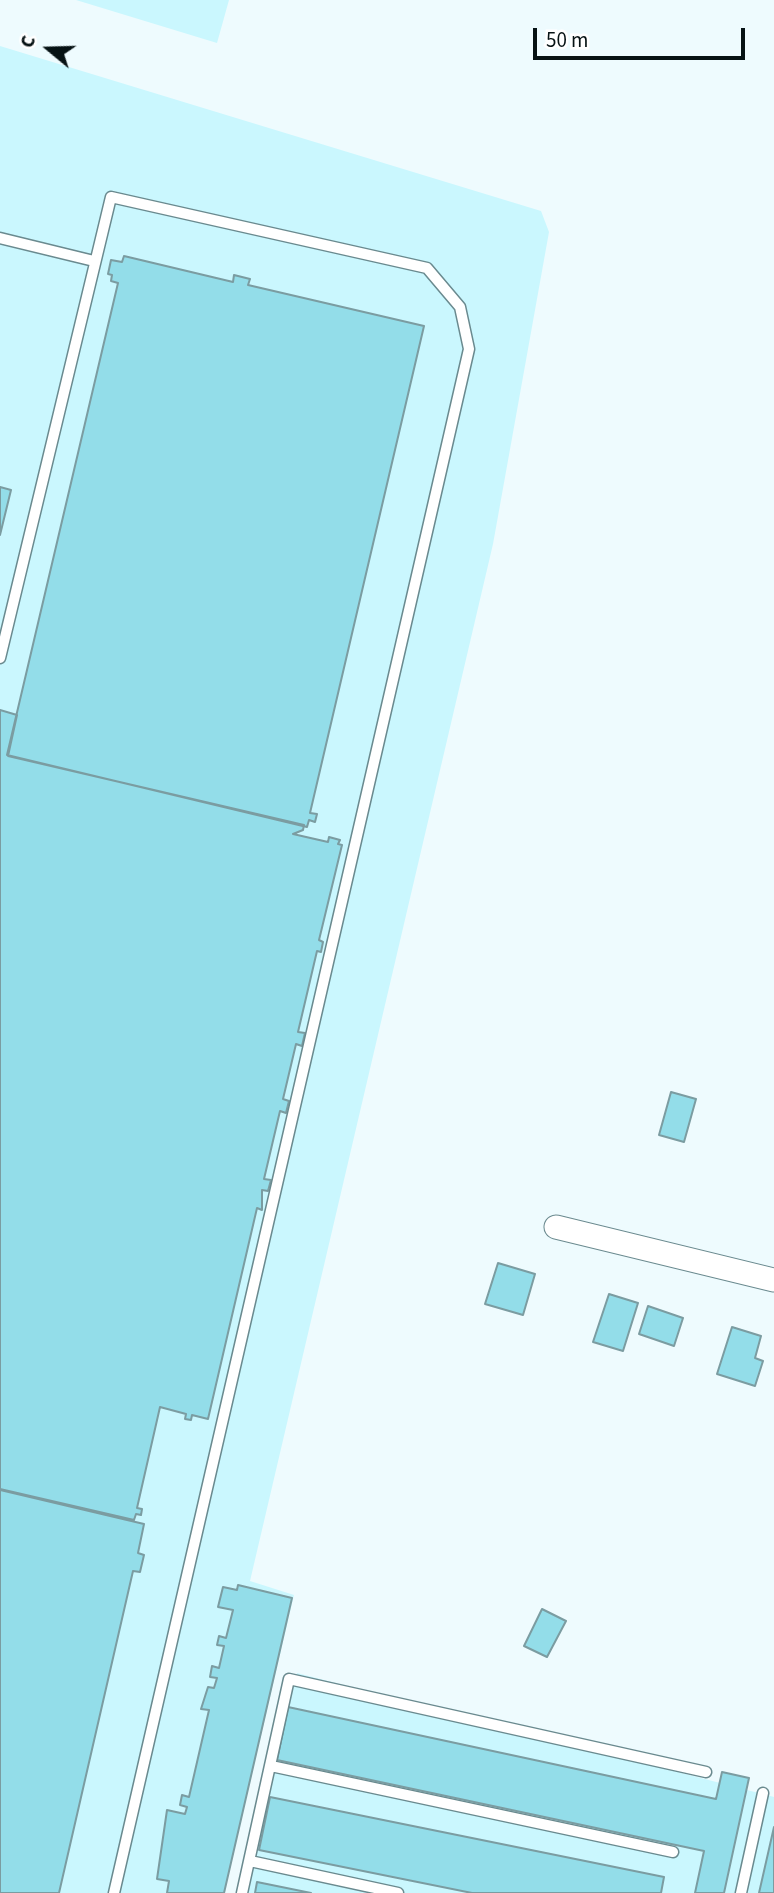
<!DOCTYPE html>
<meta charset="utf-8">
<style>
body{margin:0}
#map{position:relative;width:774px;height:1893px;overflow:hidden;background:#eefbfe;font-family:"Source Sans 3",sans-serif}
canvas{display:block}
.north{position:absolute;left:14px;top:14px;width:70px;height:70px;-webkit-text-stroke:5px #fff;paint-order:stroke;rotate:289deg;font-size:19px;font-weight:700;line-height:28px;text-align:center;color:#061214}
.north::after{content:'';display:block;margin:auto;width:24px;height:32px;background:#061214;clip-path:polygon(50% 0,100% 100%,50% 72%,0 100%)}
.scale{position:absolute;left:533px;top:28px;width:212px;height:32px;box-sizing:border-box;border:4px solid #061214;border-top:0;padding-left:9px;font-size:21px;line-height:24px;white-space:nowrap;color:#061214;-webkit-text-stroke:5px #fff;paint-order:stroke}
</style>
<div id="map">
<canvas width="774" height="1893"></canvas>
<div class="north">С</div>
<div class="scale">50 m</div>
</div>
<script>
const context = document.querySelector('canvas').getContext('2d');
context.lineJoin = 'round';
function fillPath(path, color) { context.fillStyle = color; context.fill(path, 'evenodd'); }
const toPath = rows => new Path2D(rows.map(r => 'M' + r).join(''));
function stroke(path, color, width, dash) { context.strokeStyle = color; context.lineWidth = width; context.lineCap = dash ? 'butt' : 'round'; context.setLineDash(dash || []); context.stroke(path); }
fillPath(toPath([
 [76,0,229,0,217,43],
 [0,46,541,211,549,232,493,544,250,1581,294,1595,224,1893,0,1893],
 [297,1673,774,1797,774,1893,241,1893]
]), '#caf7fe');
const building = toPath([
 [124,256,233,282,234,275,250,279,248,285,424,326,310,813,317,814,315,822,309,820,307,827,7,755,118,283,111,281,112,275,108,274,111,260,122,262,124,256],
 [0,487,11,490,0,535,0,487],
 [0,710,17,715,8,756,304,825,303,830,293,834,328,842,329,837,340,840,338,844,342,845,319,940,323,942,321,952,317,951,298,1032,305,1033,302,1046,296,1044,283,1099,289,1101,286,1113,280,1111,264,1179,271,1180,268,1191,262,1190,262,1210,257,1208,208,1419,192,1415,191,1420,185,1419,186,1414,160,1407,137,1508,142,1509,141,1515,136,1514,134,1520,0,1489,0,710],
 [671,1092,696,1099,684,1142,659,1135,671,1092],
 [498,1263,535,1274,523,1315,485,1304,498,1263],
 [609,1294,638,1303,623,1351,593,1342,609,1294],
 [648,1306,683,1318,674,1346,639,1334,648,1306],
 [732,1327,761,1336,755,1358,763,1361,755,1386,717,1374,732,1327],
 [0,1490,144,1524,138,1553,144,1555,140,1572,133,1571,59,1893,0,1893,0,1490],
 [238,1585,292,1598,224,1893,167,1893,169,1881,157,1879,167,1810,185,1814,187,1807,180,1805,182,1795,189,1797,209,1710,201,1709,208,1687,214,1688,217,1678,210,1677,212,1666,219,1668,224,1646,217,1645,219,1636,226,1638,233,1610,218,1607,223,1587,237,1590,238,1585],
 [542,1609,566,1621,547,1657,524,1646,542,1609],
 [288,1707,716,1799,722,1772,749,1778,724,1893,695,1893,704,1851,277,1760,288,1707],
 [270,1797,664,1877,661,1893,472,1893,259,1850,270,1797],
 [774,1827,774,1893,759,1893,774,1827],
 [257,1882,311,1893,255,1893,257,1882]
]);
fillPath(building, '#93dde9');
stroke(building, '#7b9ca1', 2);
const service = toPath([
 [0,238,94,261],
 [0,658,111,197,427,268,460,307,469,349,114,1893],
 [271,1766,673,1852],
 [250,1861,398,1893],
 [242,1893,289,1679,706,1772],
 [741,1893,763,1793]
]);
const minor = toPath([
 [556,1227,774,1280]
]);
stroke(service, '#6a8a8f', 13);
stroke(minor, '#6a8a8f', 25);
stroke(service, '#fff', 10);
stroke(minor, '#fff', 23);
</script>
